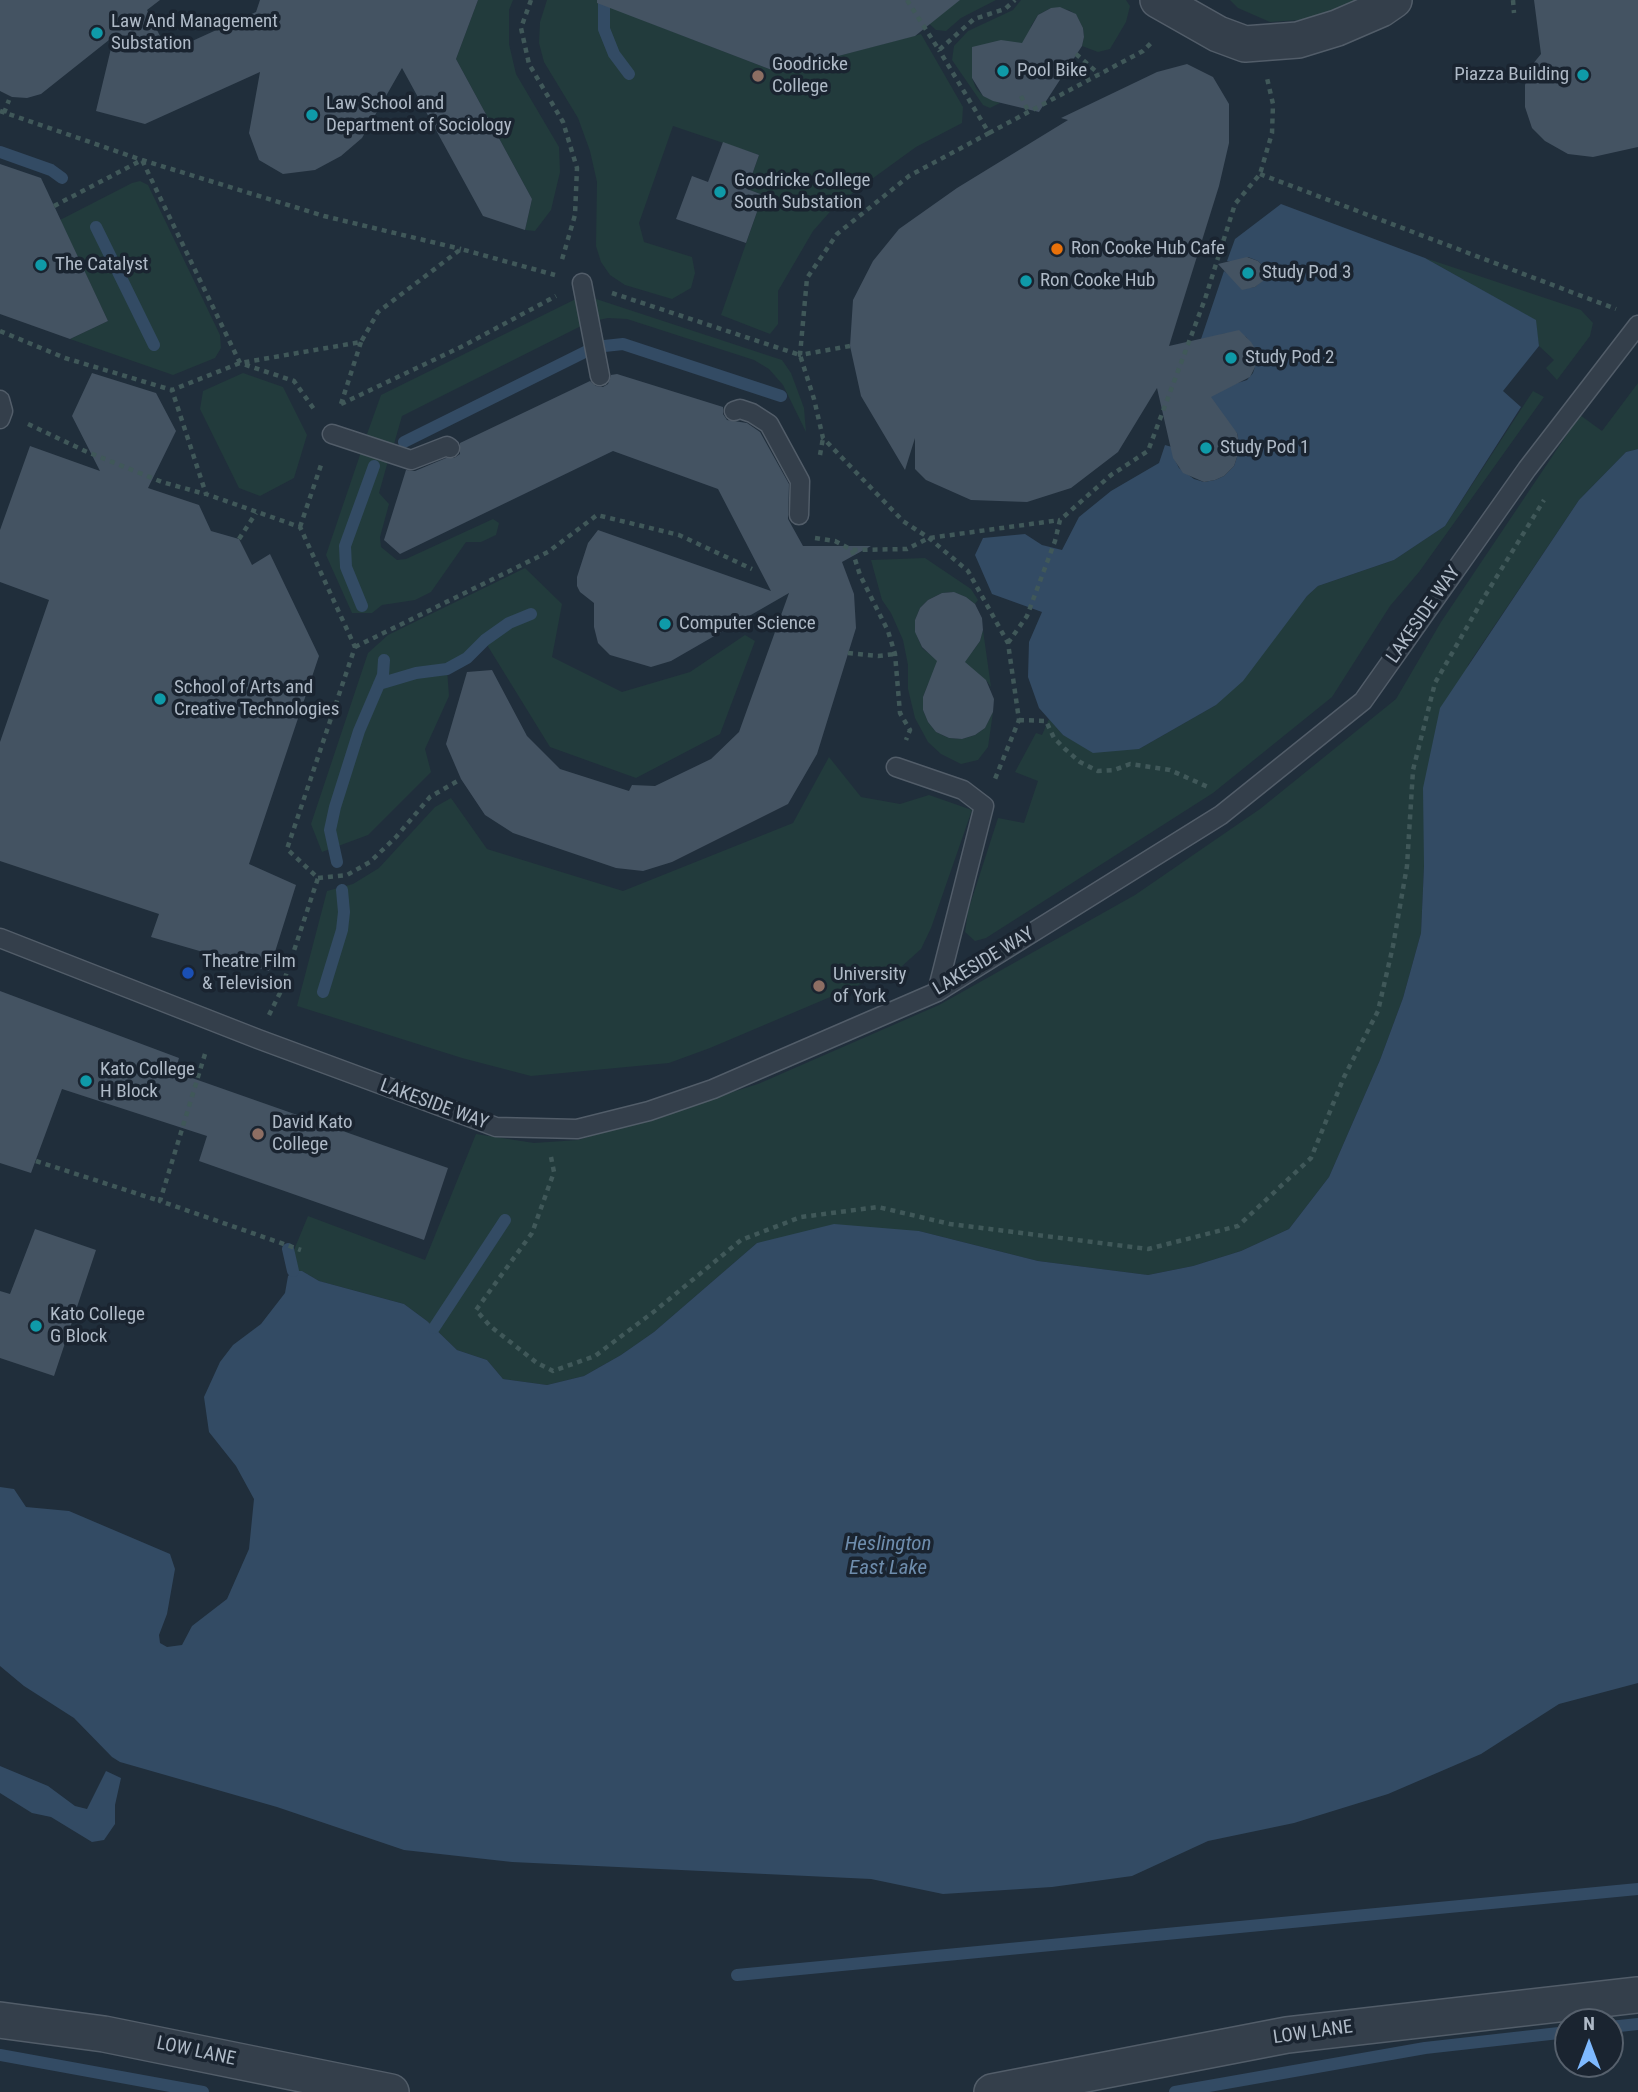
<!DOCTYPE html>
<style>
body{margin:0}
#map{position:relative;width:1638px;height:2092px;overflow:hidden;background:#202e3b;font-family:"Roboto Condensed",sans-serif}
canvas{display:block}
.north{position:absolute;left:1554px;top:2008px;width:70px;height:70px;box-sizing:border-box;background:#1a2430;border:2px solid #56606c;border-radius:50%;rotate:0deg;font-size:19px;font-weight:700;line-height:28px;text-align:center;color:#afbac7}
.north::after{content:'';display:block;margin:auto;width:24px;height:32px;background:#7eb9fe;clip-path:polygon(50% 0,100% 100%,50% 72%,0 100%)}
</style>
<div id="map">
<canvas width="1638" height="2092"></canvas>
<div class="north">N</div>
</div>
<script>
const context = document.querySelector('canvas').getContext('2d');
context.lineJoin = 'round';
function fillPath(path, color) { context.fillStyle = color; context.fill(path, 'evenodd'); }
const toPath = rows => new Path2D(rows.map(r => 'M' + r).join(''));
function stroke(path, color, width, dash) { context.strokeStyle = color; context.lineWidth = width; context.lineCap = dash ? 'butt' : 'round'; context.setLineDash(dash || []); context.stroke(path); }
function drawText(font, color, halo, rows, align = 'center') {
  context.font = font + ' "Roboto Condensed",sans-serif'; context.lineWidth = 7; context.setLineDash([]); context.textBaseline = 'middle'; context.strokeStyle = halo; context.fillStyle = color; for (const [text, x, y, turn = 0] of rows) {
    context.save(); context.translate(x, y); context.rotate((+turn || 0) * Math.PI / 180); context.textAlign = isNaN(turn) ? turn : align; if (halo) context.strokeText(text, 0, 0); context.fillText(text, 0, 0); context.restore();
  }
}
fillPath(toPath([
 [478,0,513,0,509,10,509,44,516,74,559,147,560,172,551,210,535,231,525,230,532,199,456,59],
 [547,0,661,0,645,21,777,72,921,34,963,107,962,123,916,147,836,205,813,231,778,291,778,324,770,334,721,315,763,195,747,189,759,155,673,126,639,223,644,242,692,257,695,273,691,288,672,299,625,285,610,275,601,262,596,246,597,182,590,151,578,118,544,62,539,43,540,22],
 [960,0,996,0,961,18,946,31,936,30,925,20],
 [1021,0,1126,0,1130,6,1126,22,1110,49,1098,52,1082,46,1084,37,1083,28,1076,15,1069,10,1051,8,1038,15,1031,26,1030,36,1062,61,1067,72,1031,91,976,56,972,66,972,78,976,88,983,96,1000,103,990,108,983,105,952,60,954,46,968,31,1013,10],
 [1230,0,1361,0,1315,19,1270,22,1238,8],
 [140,181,148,185,220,335,221,348,215,358,173,375,70,339,108,321,60,220,132,183],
 [1425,258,1581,310,1593,323,1590,336,1557,380,1546,368,1554,360,1539,346,1535,320],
 [584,295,782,360,791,373,804,408,806,432,783,385,769,369,754,360,627,319,608,318,589,322,402,416,394,444,366,437,381,395],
 [243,373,283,387,307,435,294,478,260,496,239,488,200,409,203,391],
 [1638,383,1638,449,1626,452,1579,500,1468,665,1424,866,1421,933,1403,998,1380,1060,1329,1177,1289,1229,1241,1251,1193,1266,1148,1275,1038,1261,919,1231,757,1243,654,1332,621,1355,584,1376,547,1385,503,1379,487,1360,457,1350,427,1321,404,1304,319,1281,302,1271,297,1271,294,1250,308,1216,425,1260,476,1134,534,1143,578,1140,758,1084,939,1005,1135,895,1260,809,1396,699,1441,622,1580,415,1602,431],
 [1533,391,1544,397,1419,572,1390,606,1332,697,1213,793,986,938,975,941,965,932,968,911,998,818,1024,823,1038,781,1015,772,1036,733,1042,735,1049,719,1063,735,1139,749,1216,705,1307,596,1318,586,1394,560,1445,526],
 [361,452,388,461,379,493,389,504,380,537,381,547,397,560,406,559,493,519,499,523,496,535,481,542,466,542,431,592,415,600,382,605,372,613,352,613,326,555],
 [925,558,971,589,978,600,975,604,966,597,953,592,942,593,928,600,920,608,915,620,915,631,922,648,931,655,947,661,958,659,973,651,980,641,983,630,991,687,986,680,936,675,928,684,923,697,923,710,928,722,936,732,949,738,962,739,975,735,985,728,993,712,988,747,978,760,961,764,941,754,928,742,915,718,908,689,908,665,903,640,891,613,882,600,871,560],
 [525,568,562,604,552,657,622,692,690,672,745,635,755,641,720,734,636,778,550,747,484,640,467,658,447,669,449,696,425,749,431,772,368,835,322,852,311,824,368,653,388,635],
 [829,757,861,797,900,804,929,795,972,810,931,928,921,949,901,967,710,1048,669,1063,531,1076,462,1058,297,1006,327,891,353,884,379,868,435,807,451,798,487,849,623,891,793,823]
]), '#223b3c');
fillPath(toPath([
 [1281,204,1425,258,1536,320,1539,346,1503,391,1521,407,1445,526,1394,560,1318,586,1307,596,1243,681,1216,705,1139,749,1093,753,1063,735,1039,708,1028,677,1029,642,1042,612,992,594,975,555,983,538,1025,534,1042,545,1062,550,1079,517,1111,491,1159,463,1165,445,1172,447,1174,458,1179,468,1194,479,1204,482,1215,480,1224,476,1234,466,1240,448,1237,433,1217,415,1194,360,1231,385,1247,380,1253,373,1257,360,1256,350,1246,337,1238,333,1222,334,1198,348,1224,271,1246,288,1255,287,1262,281,1262,265,1258,261,1248,257,1236,263,1227,261,1235,239],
 [1638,449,1638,1683,1559,1704,1481,1754,1388,1794,1294,1823,1208,1841,1132,1876,1052,1887,943,1894,871,1879,512,1862,404,1850,277,1807,120,1762,112,1757,74,1718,24,1686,0,1666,0,1487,14,1489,26,1507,69,1511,170,1554,175,1569,167,1614,159,1635,160,1643,167,1647,182,1645,192,1626,227,1599,249,1549,254,1499,236,1466,209,1432,204,1397,220,1362,233,1345,261,1324,285,1293,288,1276,293,1271,302,1271,319,1281,404,1304,427,1321,457,1350,487,1360,503,1379,547,1385,584,1376,621,1355,654,1332,757,1243,834,1224,919,1231,1038,1261,1148,1275,1193,1266,1241,1251,1289,1229,1329,1177,1380,1060,1403,998,1421,933,1424,866,1423,788,1440,708,1579,500,1626,452],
 [0,1766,48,1786,75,1806,87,1809,106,1771,121,1778,115,1805,115,1824,104,1840,92,1842,51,1817,32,1813,0,1793]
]), '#334b64');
stroke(toPath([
 [604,0,604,29,614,54,629,74],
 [0,152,51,170,62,178],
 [96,227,154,345],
 [404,442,595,347,623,344,781,396],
 [362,606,346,567,345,546,374,466],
 [379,684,416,673,447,669,467,658,485,640,509,623,531,614],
 [337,862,330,830,335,807,359,731,383,675,384,660],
 [323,992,342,930,344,912,342,890],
 [288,1249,293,1271],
 [434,1328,505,1220],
 [737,1975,1638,1889],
 [1610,2027,1638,2024],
 [0,2055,203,2092],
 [1175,2092,1425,2048,1568,2032]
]), '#334b64', 12);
fillPath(toPath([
 [0,0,160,0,147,10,168,52,256,12,260,0,478,0,456,59,532,199,525,230,483,216,402,68,362,138,341,156,315,170,283,174,259,160,249,133,260,72,145,124,96,111,114,36,41,94,27,98,12,97,0,91],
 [597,0,960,0,915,36,777,72,597,3],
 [1534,0,1638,0,1638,147,1593,157,1568,154,1545,141,1532,128,1525,107,1525,85,1532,65,1541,54],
 [1060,7,1076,14,1083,28,1084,37,1082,46,1039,112,993,101,983,96,972,78,972,47,1001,40,1022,43,1038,15,1051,8],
 [1187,64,1213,77,1229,104,1229,143,1219,186,1169,346,1239,330,1251,342,1256,350,1256,365,1250,377,1211,397,1237,433,1240,448,1234,466,1224,476,1215,480,1204,482,1183,473,1173,458,1157,388,1118,452,1071,488,1027,502,971,500,926,480,915,469,915,438,905,470,861,396,850,346,853,300,873,261,899,229,957,188,1068,120,1061,118,1157,72],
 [723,142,759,155,747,189,763,195,746,243,676,219,692,176,708,182],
 [0,164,41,178,108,321,70,339,0,314],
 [1247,257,1258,261,1262,265,1264,271,1263,281,1255,287,1242,290,1218,264],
 [92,373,156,393,176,431,148,488,199,505,211,531,239,539,252,565,270,554,319,656,249,864,296,885,269,971,151,937,159,914,0,861,0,742,49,600,0,582,0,530,30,446,100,471,72,416],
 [617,374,723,407,723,414,727,420,747,423,760,432,789,484,788,519,803,546,871,546,842,562,854,594,856,628,817,754,788,804,672,862,643,871,616,868,513,833,485,815,461,779,446,744,467,672,492,670,527,736,560,769,629,791,632,785,655,786,711,759,739,732,789,593,671,661,651,667,610,655,598,643,594,627,594,603,580,592,577,586,577,577,588,543,598,530,771,591,718,489,613,451,400,554,384,540,406,470,415,471,446,458,454,458,460,454,460,443,590,381,596,386,603,387,608,384,611,375],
 [954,592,966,597,975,604,982,618,983,630,980,641,965,662,986,680,994,699,993,712,985,728,975,735,962,739,949,738,936,732,928,722,923,710,923,697,937,661,922,647,915,632,915,620,920,608,928,600,942,593],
 [0,991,179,1058,175,1072,448,1168,424,1240,199,1161,207,1136,62,1089,31,1173,0,1163],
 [35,1229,96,1250,54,1376,0,1358,0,1291,10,1294]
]), '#445362');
const lane = toPath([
 [582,283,600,376],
 [0,400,3,411,0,419],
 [734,411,740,409,752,413,769,424,800,481,799,515],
 [332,434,411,460,447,446,450,448],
 [896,767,963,790,984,806,937,992],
 [0,938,258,1039,496,1127,577,1129,649,1111,713,1089,937,992,1221,815,1363,701,1527,469,1638,325]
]);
const street = toPath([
 [1158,0,1218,34,1245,44,1298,40,1337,28,1381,9,1394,0],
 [0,2020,104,2034,391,2092],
 [992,2092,1287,2035,1638,1995]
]);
stroke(lane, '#525d69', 21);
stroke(street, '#525d69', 38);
stroke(toPath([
 [531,0,521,28,529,64,563,122,577,168,575,215,561,263],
 [907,0,939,50,974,19,1005,9,1015,0],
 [1513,0,1514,13],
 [1076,54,1099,74],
 [1021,96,1029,113],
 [0,111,142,160,324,216,461,249],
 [4,113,9,100],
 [989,133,1143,51,1153,41],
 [1260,174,1616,309],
 [54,206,142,160,240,363,294,381,316,412],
 [612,293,800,355,814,399,823,438,903,521,929,538,968,571,1008,643,1019,720,995,779],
 [0,331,65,358,172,390],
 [850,346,800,355,807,278,837,234,909,176,989,133,939,50],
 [341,404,463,346,556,296],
 [341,404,361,342],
 [28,424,85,451,162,482,205,494],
 [820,455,823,438],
 [300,527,322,462],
 [815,538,835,541,852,550,907,549,929,538,1060,520],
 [239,539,256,513],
 [852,550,860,575,888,631,895,654,900,713,910,730,906,740],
 [1008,643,1027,616,1055,541,1060,520,1111,475,1148,451,1205,299,1235,204,1260,174,1272,133,1273,104,1267,78],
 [355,647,548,552,597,515,679,535,752,569],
 [848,653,878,656,895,654],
 [1019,720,1046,721,1054,738,1065,749,1080,762,1098,771,1114,770,1130,764,1170,770,1208,787],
 [318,878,347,875,370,862,396,837,430,797,461,779],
 [269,1015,280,993,318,878,287,849,355,647,300,527,206,494,172,390,240,363,361,342,378,312,461,249,555,275],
 [205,1054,160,1201,301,1250],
 [551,1157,554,1172,532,1233,476,1310,490,1326,537,1363,553,1371,595,1356,656,1310,741,1240,801,1217,878,1207,950,1224,1148,1249,1238,1226,1311,1158,1344,1077,1378,1011,1393,946,1407,866,1413,770,1435,683,1483,599,1544,500],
 [36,1161,160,1201]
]), '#405859', 4.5, [5, 5]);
stroke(lane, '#343f4b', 18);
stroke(street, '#343f4b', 35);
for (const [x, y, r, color] of [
 [97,33,7,"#0f9aa8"],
 [1003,71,7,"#0f9aa8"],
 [1583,75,7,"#0f9aa8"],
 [758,76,7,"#8d6e63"],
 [312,115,7,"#0f9aa8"],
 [720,192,7,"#0f9aa8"],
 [1057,249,7,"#e8710a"],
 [41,265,7,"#0f9aa8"],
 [1248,273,7,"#0f9aa8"],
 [1026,281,7,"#0f9aa8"],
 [1231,358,7,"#0f9aa8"],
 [1206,448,7,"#0f9aa8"],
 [665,624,7,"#0f9aa8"],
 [160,699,7,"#0f9aa8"],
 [188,973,7,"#1a4fb4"],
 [819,986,7,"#8d6e63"],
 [86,1081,7,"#0f9aa8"],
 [258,1134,7,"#8d6e63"],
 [36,1326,7,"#0f9aa8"]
]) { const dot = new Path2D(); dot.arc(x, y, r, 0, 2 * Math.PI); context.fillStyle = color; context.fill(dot); stroke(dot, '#1a2430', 2.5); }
drawText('19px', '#afbac7', '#1a2430', [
 ["Law And Management",111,22],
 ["Substation",111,44],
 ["Goodricke",772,65],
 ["College",772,87],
 ["Pool Bike",1017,71],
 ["Piazza Building",1569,75,"right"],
 ["Law School and",326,104],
 ["Department of Sociology",326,126],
 ["Goodricke College",734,181],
 ["South Substation",734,203],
 ["Ron Cooke Hub Cafe",1071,249],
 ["The Catalyst",55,265],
 ["Study Pod 3",1262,273],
 ["Ron Cooke Hub",1040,281],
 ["Study Pod 2",1245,358],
 ["Study Pod 1",1220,448],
 ["Computer Science",679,624],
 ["School of Arts and",174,688],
 ["Creative Technologies",174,710],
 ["Theatre Film",202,962],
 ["& Television",202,984],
 ["University",833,975],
 ["of York",833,997],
 ["Kato College",100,1070],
 ["H Block",100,1092],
 ["David Kato",272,1123],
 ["College",272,1145],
 ["Kato College",50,1315],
 ["G Block",50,1337]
], 'left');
drawText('19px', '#afbac7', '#1a2430', [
 ["LAKESIDE WAY",1424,615,-55],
 ["LAKESIDE WAY",984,962,-31],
 ["LAKESIDE WAY",434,1105,20],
 ["LOW LANE",1313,2033,-8],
 ["LOW LANE",196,2052,12]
]);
drawText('italic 21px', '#6e8dad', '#1a2430', [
 ["Heslington",888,1545],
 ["East Lake",888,1569]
]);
</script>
